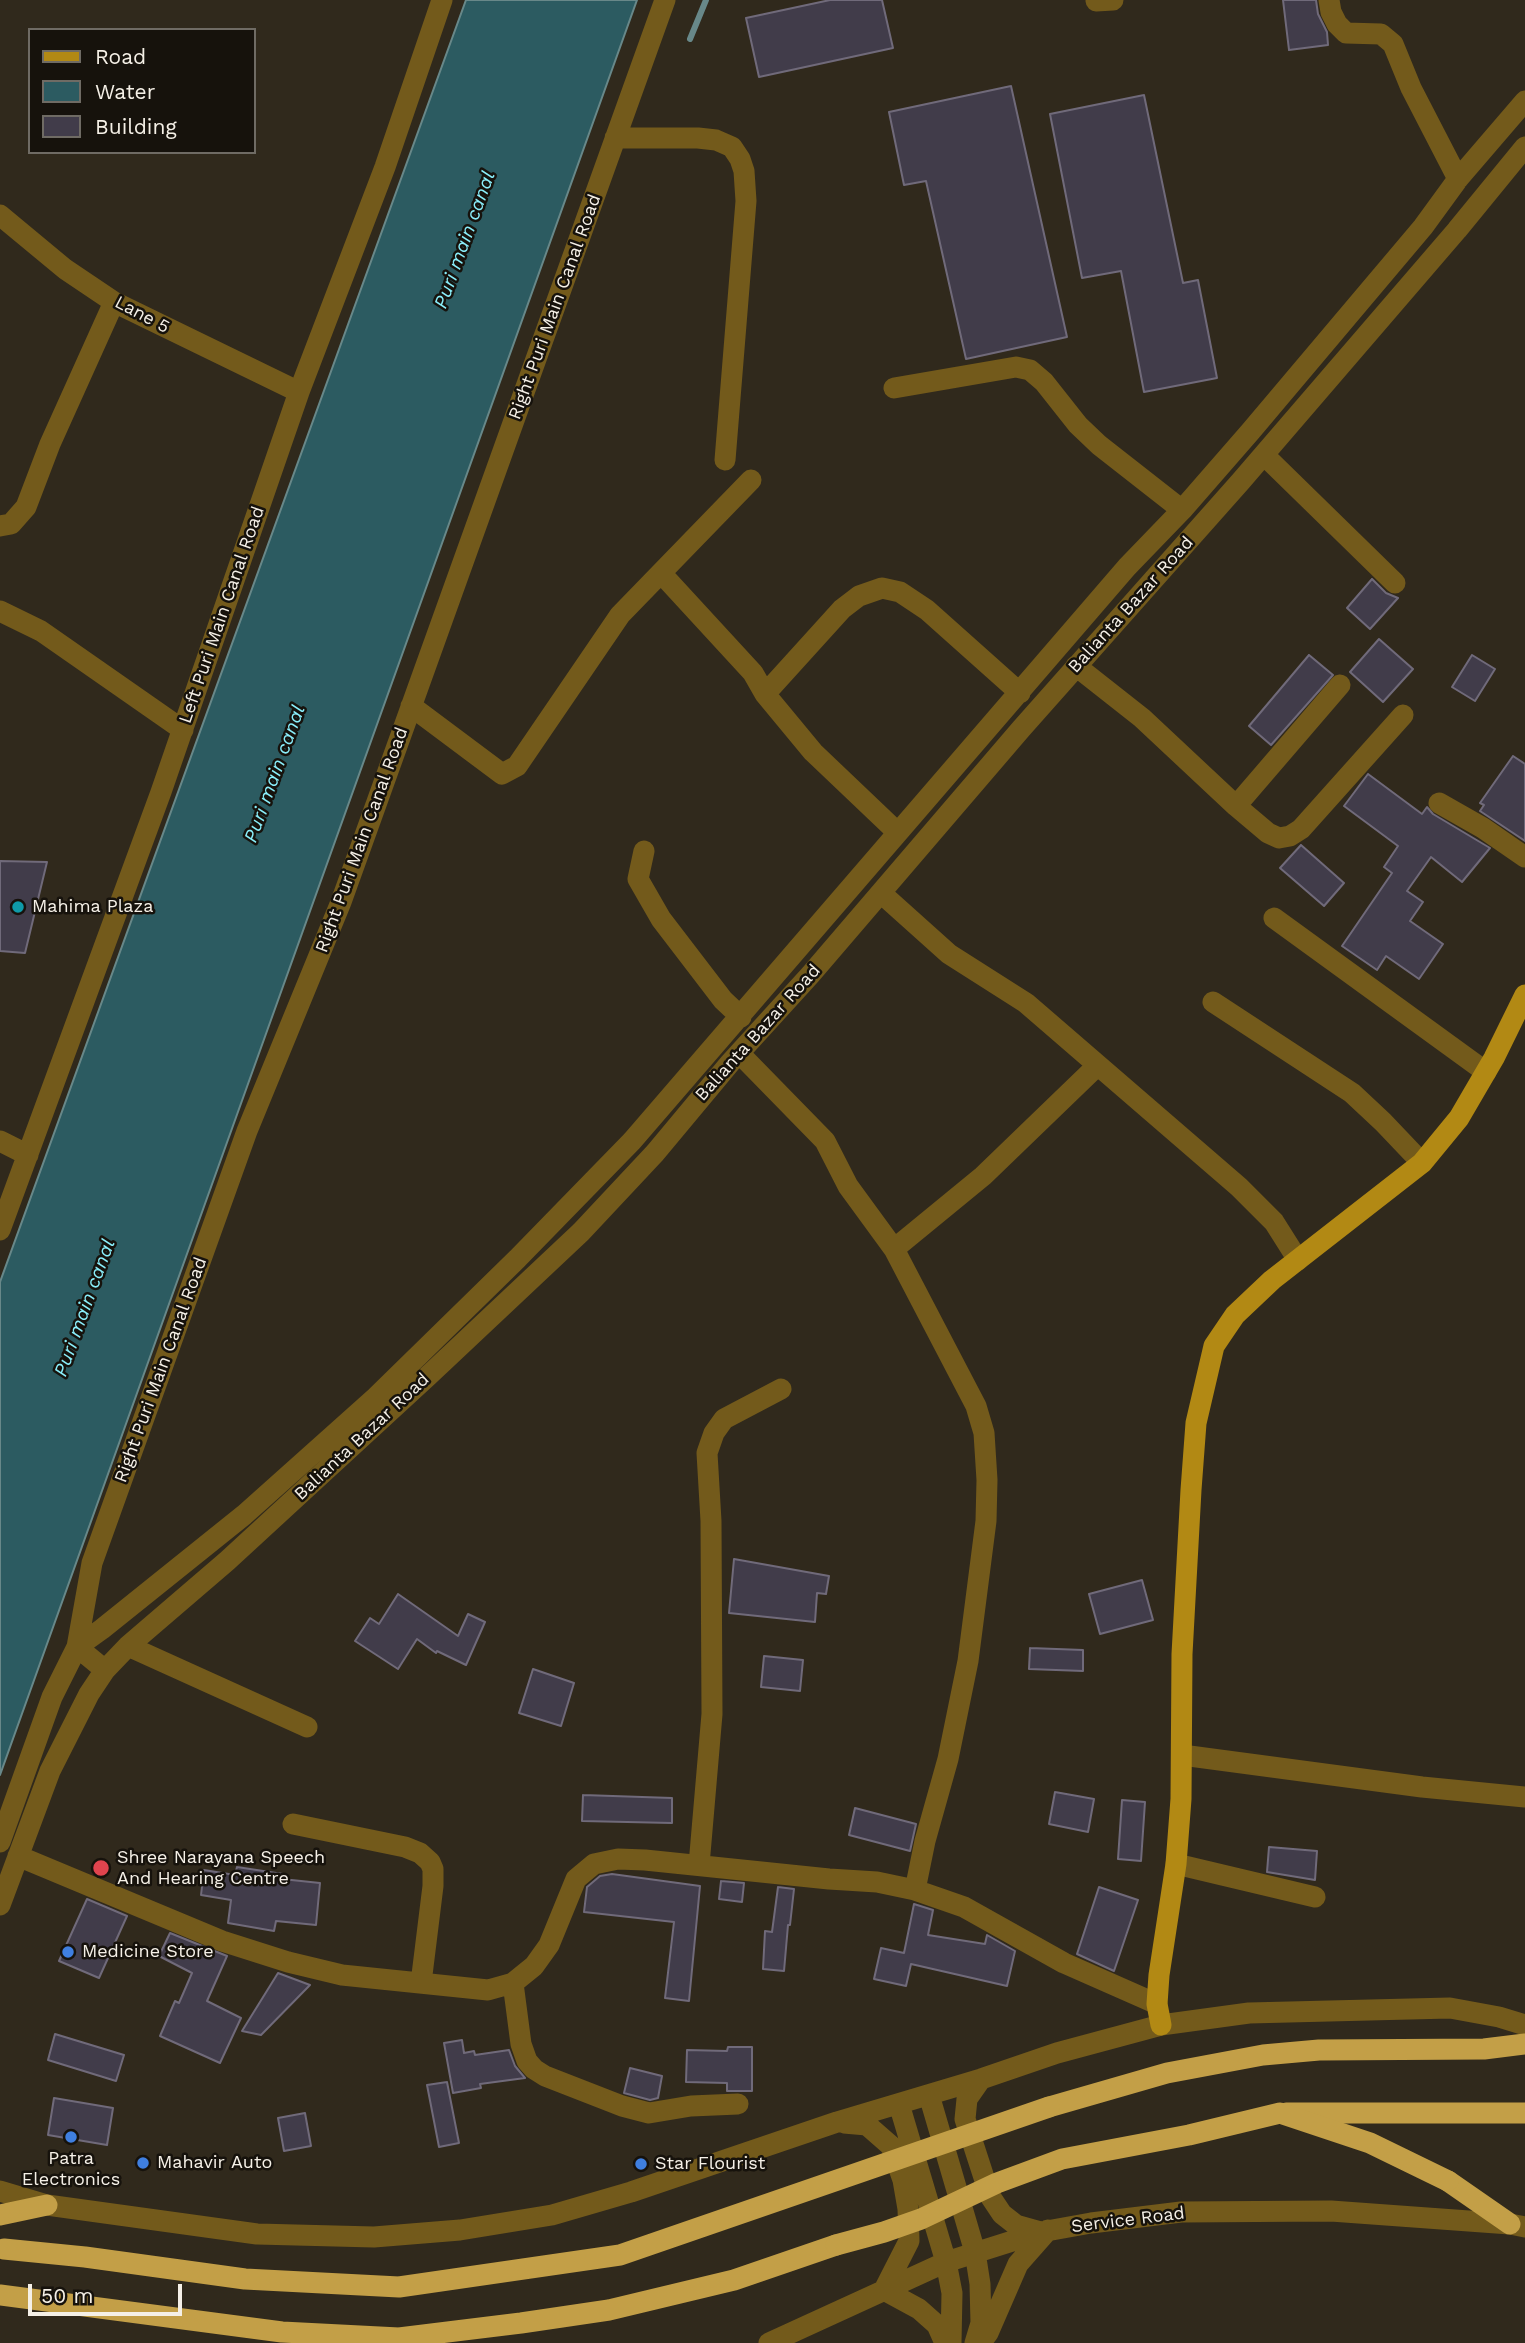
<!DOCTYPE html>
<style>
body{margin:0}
#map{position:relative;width:1525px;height:2343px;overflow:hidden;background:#30291c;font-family:"Work Sans",sans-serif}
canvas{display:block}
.legend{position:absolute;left:28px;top:28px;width:228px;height:126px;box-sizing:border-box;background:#16120c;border:2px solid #6f6b64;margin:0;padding:9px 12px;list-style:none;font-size:21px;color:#f5f0e7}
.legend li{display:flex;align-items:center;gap:14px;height:35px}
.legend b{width:35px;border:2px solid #6f6b64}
.scale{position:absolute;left:28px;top:2284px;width:154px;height:32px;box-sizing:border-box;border:4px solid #f5f0e7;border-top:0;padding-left:9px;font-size:21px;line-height:24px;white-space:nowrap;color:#f5f0e7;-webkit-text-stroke:5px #16120c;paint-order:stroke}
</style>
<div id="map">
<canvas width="1525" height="2343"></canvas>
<ul class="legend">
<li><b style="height:9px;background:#b28914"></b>Road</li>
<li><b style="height:19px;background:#2c5b61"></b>Water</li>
<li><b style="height:19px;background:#413c4a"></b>Building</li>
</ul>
<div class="scale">50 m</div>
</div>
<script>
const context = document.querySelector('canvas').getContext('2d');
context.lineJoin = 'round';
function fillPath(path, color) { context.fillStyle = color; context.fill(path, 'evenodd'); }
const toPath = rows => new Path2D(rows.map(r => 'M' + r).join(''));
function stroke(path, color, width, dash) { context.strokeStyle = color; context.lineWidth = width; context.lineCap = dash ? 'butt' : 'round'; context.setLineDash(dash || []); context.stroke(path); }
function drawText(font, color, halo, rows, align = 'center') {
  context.font = font + ' "Work Sans",sans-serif'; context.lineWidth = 5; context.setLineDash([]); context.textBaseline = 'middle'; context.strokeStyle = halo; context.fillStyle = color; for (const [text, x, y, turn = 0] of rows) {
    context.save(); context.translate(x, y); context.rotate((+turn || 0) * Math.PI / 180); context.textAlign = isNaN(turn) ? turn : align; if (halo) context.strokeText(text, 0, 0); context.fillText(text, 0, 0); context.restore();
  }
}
const water = toPath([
 [466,0,637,0,0,1775,0,1282,466,0]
]);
fillPath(water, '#2c5b61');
stroke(water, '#688889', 2);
stroke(toPath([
 [690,39,706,0]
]), '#688889', 6);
const building = toPath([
 [830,0,882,0,893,48,759,77,746,18,830,0],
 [1283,0,1316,0,1318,14,1327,32,1328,45,1289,50,1283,0],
 [1011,86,1067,337,966,359,926,181,904,185,889,112,1011,86],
 [1144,95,1183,283,1198,280,1217,378,1144,392,1121,271,1082,278,1050,114,1144,95],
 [1372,579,1386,593,1398,598,1370,629,1347,608,1372,579],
 [1379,639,1413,669,1383,702,1350,672,1379,639],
 [1309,655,1333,675,1271,745,1249,726,1309,655],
 [1472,655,1495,669,1475,701,1452,687,1472,655],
 [1513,756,1525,764,1525,841,1480,811,1484,805,1480,803,1513,756],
 [1368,774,1422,814,1427,807,1433,814,1490,848,1462,882,1431,857,1407,891,1423,902,1410,921,1443,944,1419,979,1386,956,1377,970,1342,946,1392,873,1384,867,1398,846,1344,806,1368,774],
 [1301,845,1344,883,1324,906,1280,868,1301,845],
 [0,861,47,862,25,953,0,951,0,861],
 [734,1559,829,1576,826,1594,817,1593,815,1622,729,1613,734,1559],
 [1142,1580,1153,1620,1100,1634,1089,1594,1142,1580],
 [398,1594,458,1636,468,1614,485,1622,466,1665,437,1651,436,1653,417,1639,398,1669,355,1641,370,1618,379,1624,398,1594],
 [1030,1648,1083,1650,1083,1671,1029,1669,1030,1648],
 [764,1656,803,1660,800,1691,761,1687,764,1656],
 [533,1669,574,1683,561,1726,519,1713,533,1669],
 [1055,1792,1094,1799,1088,1832,1049,1824,1055,1792],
 [583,1795,672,1798,672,1823,582,1821,583,1795],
 [1122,1800,1145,1802,1141,1861,1118,1859,1122,1800],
 [855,1808,916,1824,910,1851,849,1835,855,1808],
 [1269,1847,1317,1851,1315,1880,1267,1872,1269,1847],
 [237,1867,283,1874,282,1879,320,1883,316,1925,276,1921,274,1931,228,1923,231,1900,201,1895,204,1870,235,1875,237,1867],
 [612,1874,700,1886,689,2001,665,1998,674,1922,584,1912,587,1887,600,1876,612,1874],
 [721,1881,744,1883,742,1902,719,1899,721,1881],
 [778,1887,794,1889,790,1925,788,1925,784,1971,763,1969,765,1931,772,1932,778,1887],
 [1099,1887,1138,1900,1114,1971,1077,1954,1099,1887],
 [87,1899,127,1916,99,1978,59,1961,87,1899],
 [914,1904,933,1910,928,1935,985,1944,987,1935,1015,1951,1007,1986,911,1964,906,1986,874,1979,881,1948,904,1953,914,1904],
 [170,1933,227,1956,207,2001,241,2018,220,2063,160,2036,175,2001,179,2003,192,1973,159,1956,170,1933],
 [278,1973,310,1985,261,2035,242,2031,278,1973],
 [55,2034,124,2055,116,2081,48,2060,55,2034],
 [462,2040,464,2053,474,2051,475,2055,509,2050,515,2066,525,2078,480,2084,481,2088,453,2093,444,2043,462,2040],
 [728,2047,752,2047,752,2091,727,2091,727,2083,686,2082,687,2050,727,2051,728,2047],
 [630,2068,662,2076,658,2098,650,2100,624,2093,630,2068],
 [447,2082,459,2143,439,2147,427,2085,447,2082],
 [54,2098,113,2108,107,2145,48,2135,54,2098],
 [305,2113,311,2146,284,2151,278,2118,305,2113]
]);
fillPath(building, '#413c4a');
stroke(building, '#706a7a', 2);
stroke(toPath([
 [1329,0,1331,12,1337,24,1346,33,1381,34,1393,44,1411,88,1458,179],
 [1096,1,1113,0],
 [615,138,698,138,716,140,732,147,740,159,744,171,746,201,725,460],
 [0,215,65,269,114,302,299,392],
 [894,388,1016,367,1030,370,1044,382,1078,425,1099,445,1182,510],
 [1264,455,1395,583],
 [0,526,11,524,26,507,50,444,114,302],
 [661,573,753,673,765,694,813,752,897,832],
 [0,611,41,631,183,730],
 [1076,666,1142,718,1236,806,1268,833,1279,838,1290,836,1301,829,1403,715],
 [765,694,842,609,859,596,882,588,900,592,927,610,1020,693],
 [411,706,502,774,517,766,620,615,751,480],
 [1439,803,1483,828,1525,857],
 [1236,806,1340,685],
 [644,851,638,879,661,919,723,1000,741,1017],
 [881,893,949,954,1026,1003,1239,1187,1274,1222,1298,1260],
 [1274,918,1486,1072],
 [1213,1002,1352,1093,1383,1122,1422,1163],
 [740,1054,825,1141,848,1186,894,1249,976,1406,984,1433,987,1480,986,1521,968,1661,948,1759,925,1841,915,1890],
 [0,1141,28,1155],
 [0,1230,161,792,299,392,385,167,442,0],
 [894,1249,983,1176,1098,1065],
 [128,1646,307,1727],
 [105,1670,77,1647,92,1563,247,1131,341,902,665,0],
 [1182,1755,1422,1787,1525,1797],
 [293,1824,405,1847,420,1853,430,1862,433,1869,433,1886,421,1983],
 [0,1842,52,1697,77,1647,102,1629,244,1515,376,1397,517,1259,632,1141,1127,567,1182,510,1250,432,1423,227,1458,179,1525,101],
 [18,1856,222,1941,288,1962,342,1975,488,1990,513,1983,534,1966,549,1945,576,1879,594,1864,618,1859,645,1860,829,1879,877,1882,915,1890,964,1907,1064,1963,1157,2004],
 [1176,1864,1315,1897],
 [699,1865,712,1714,711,1521,707,1453,714,1433,724,1419,781,1389],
 [0,1905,50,1771,89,1694,105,1670,128,1646,227,1561,428,1376,581,1232,655,1153,730,1063,811,974,1021,729,1241,481,1457,230,1525,147],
 [513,1983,521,2044,527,2061,534,2069,545,2076,622,2106,649,2113,691,2106,738,2104],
 [981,2079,967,2099,965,2119,990,2196,1002,2214,1016,2225,1041,2232],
 [929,2095,975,2252,980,2284,981,2323,975,2343],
 [899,2104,946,2262,952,2293,951,2343],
 [844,2123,867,2125,891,2146,903,2180,908,2209,909,2241,884,2290,919,2309,937,2325,945,2343],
 [0,2191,47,2205,257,2234,374,2237,460,2230,552,2215,631,2192,837,2122,981,2079,1057,2053,1161,2025,1249,2013,1450,2008,1499,2017,1525,2025],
 [982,2341,988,2333,1018,2264,1048,2230],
 [769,2343,946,2262,1041,2232,1091,2223,1181,2212,1331,2211,1510,2224,1525,2227]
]), '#735a1b', 21);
stroke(toPath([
 [1161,2025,1157,2004,1159,1975,1176,1864,1181,1799,1182,1654,1191,1490,1196,1423,1214,1346,1235,1315,1272,1280,1422,1163,1459,1118,1494,1058,1525,995]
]), '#b28914', 21);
stroke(toPath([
 [1049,2107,1167,2073,1263,2055,1319,2050,1484,2049,1525,2044],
 [1286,2113,1525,2113],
 [1448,2181,1510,2224],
 [0,2215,47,2205],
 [0,2295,282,2332,399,2338,521,2323,609,2310,734,2280,836,2245]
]), '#c39f47', 21);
stroke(toPath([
 [836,2245,884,2232,921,2219,997,2183,1062,2159,1189,2135,1280,2113,1370,2143,1448,2181],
 [4,2249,85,2257,245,2279,399,2287,620,2255,1049,2107]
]), '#c39f47', 21);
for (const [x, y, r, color] of [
 [18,907,7,"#0f9aa8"],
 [101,1868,9,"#e0444e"],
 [68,1952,7,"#3f7fe0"],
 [71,2137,7,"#3f7fe0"],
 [143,2163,7,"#3f7fe0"],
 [641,2164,7,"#3f7fe0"]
]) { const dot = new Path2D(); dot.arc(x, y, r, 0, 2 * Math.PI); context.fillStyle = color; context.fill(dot); stroke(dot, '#16120c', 2.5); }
drawText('18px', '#f5f0e7', '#16120c', [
 ["Right Puri Main Canal Road",555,307,-70],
 ["Lane 5",142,315,28],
 ["Balianta Bazar Road",1131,605,-48],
 ["Left Puri Main Canal Road",222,615,-71],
 ["Right Puri Main Canal Road",362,840,-70],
 ["Balianta Bazar Road",758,1033,-48],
 ["Right Puri Main Canal Road",161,1370,-70],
 ["Balianta Bazar Road",362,1437,-43],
 ["Service Road",1128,2220,-7]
]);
drawText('18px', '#f5f0e7', '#16120c', [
 ["Mahima Plaza",32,907],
 ["Shree Narayana Speech",117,1858],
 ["And Hearing Centre",117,1879],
 ["Medicine Store",82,1952],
 ["Patra",71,2159,"center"],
 ["Electronics",71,2180,"center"],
 ["Mahavir Auto",157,2163],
 ["Star Flourist",655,2164]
], 'left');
drawText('italic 19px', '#8aeffb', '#16120c', [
 ["Puri main canal",465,240,-70],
 ["Puri main canal",275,774,-70],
 ["Puri main canal",85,1308,-70]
]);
</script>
